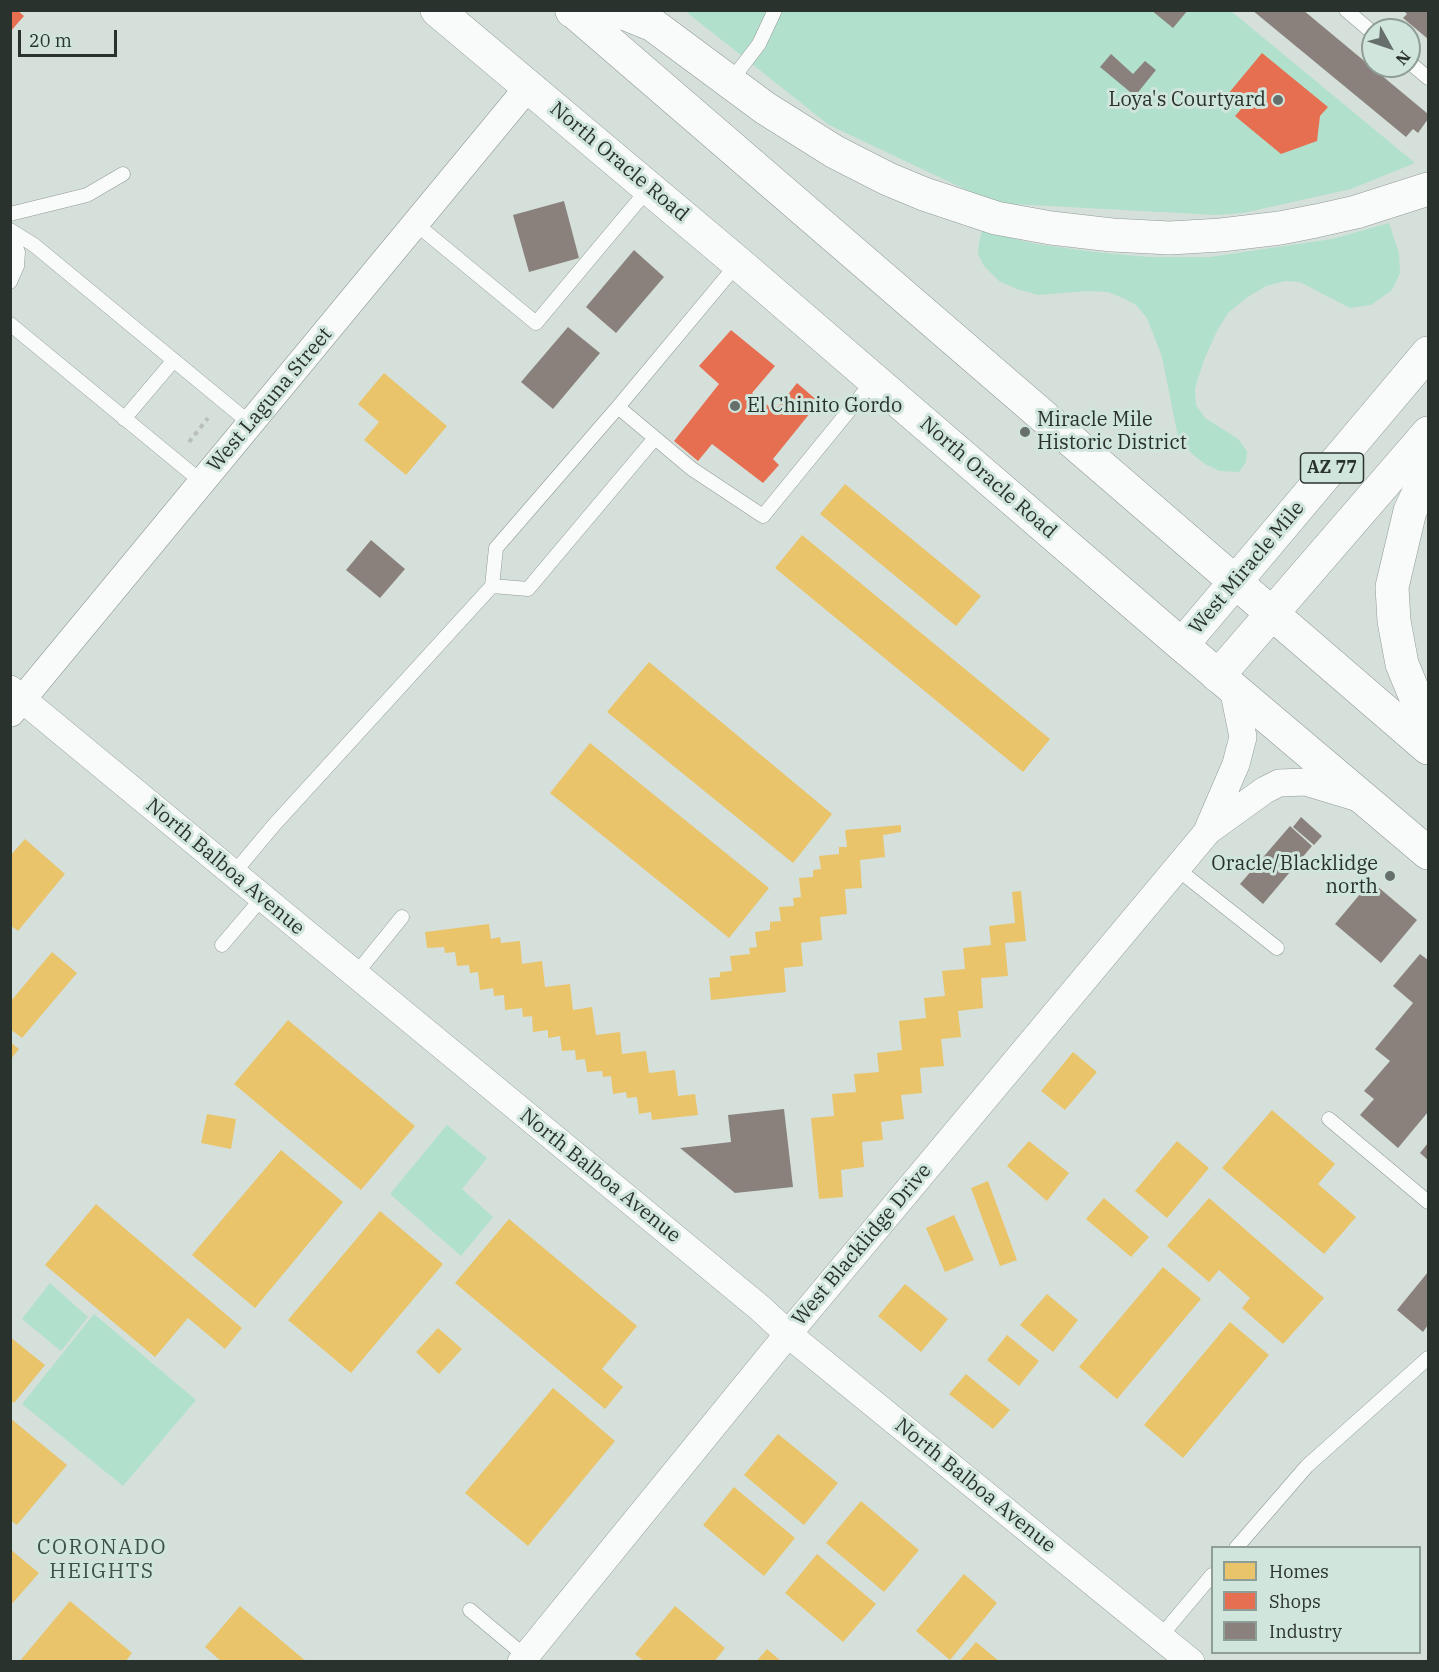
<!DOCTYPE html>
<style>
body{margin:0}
#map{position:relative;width:1439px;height:1672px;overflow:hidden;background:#d5e0db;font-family:"IBM Plex Serif",serif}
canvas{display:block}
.frame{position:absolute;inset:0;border:12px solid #2a322e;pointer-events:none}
.legend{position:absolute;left:1211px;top:1546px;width:210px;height:108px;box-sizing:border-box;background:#d0e5dc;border:2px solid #8e9d96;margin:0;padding:8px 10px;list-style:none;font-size:18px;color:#2a322e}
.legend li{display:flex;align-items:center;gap:12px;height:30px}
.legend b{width:30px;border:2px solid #8e9d96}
.north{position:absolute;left:1361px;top:18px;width:60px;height:60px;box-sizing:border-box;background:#d0e5dc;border:2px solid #8e9d96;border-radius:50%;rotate:130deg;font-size:16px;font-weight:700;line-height:24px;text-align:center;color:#2a322e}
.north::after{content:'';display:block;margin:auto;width:21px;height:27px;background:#666f6b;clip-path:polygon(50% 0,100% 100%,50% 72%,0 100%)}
.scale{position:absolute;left:18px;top:30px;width:99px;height:27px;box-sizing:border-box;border:3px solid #2a322e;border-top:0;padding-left:8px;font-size:18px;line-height:21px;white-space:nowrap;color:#2a322e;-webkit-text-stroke:4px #d0e5dc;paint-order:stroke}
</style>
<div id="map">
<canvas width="1439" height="1672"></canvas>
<div class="frame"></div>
<ul class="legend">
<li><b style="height:16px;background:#e9c46a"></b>Homes</li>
<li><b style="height:16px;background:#e76f51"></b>Shops</li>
<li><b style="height:16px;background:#8a817c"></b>Industry</li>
</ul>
<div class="north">N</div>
<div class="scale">20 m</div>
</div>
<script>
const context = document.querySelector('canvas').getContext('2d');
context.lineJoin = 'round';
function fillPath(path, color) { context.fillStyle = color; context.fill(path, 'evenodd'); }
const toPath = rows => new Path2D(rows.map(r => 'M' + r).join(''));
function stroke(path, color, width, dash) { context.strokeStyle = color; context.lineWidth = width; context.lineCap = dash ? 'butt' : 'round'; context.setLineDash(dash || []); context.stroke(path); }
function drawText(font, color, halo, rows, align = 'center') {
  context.font = font + ' "IBM Plex Serif",serif'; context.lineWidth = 6; context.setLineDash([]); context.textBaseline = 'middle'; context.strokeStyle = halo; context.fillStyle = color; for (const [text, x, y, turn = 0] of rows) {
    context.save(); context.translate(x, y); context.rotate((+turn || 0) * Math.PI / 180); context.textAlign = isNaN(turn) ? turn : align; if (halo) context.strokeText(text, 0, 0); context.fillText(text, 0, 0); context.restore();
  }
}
fillPath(toPath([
 [685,11,1231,11,1415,163,1351,189,1243,213,1216,215,994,203,829,125],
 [1389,223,1399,253,1400,273,1392,290,1371,305,1350,308,1300,282,1285,281,1266,286,1246,298,1228,313,1217,331,1204,360,1195,388,1196,405,1205,418,1238,439,1247,451,1246,462,1239,472,1220,471,1205,464,1192,454,1178,437,1162,357,1147,318,1136,305,1123,298,1108,292,1087,291,1038,295,1017,289,999,281,984,266,978,254,979,243,982,231,1036,244,1095,252,1149,257,1210,257,1332,239],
 [447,1125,487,1158,462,1189,493,1217,461,1256,390,1194],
 [50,1283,88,1317,61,1351,22,1319],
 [94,1314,196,1400,123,1486,22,1404]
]), '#b1e0cc');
fillPath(toPath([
 [384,373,447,426,406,475,364,440,379,422,358,404],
 [845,484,981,596,956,626,820,514],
 [802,535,1050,739,1023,772,775,568],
 [649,662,832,814,793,863,607,712],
 [590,743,769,888,729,938,550,793],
 [901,825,901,832,883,835,885,857,860,860,862,888,845,889,847,914,820,917,822,940,801,943,803,966,784,968,786,992,711,1000,709,978,720,977,720,972,732,971,730,956,750,954,749,948,757,947,755,932,770,930,770,922,781,921,779,907,794,906,793,898,801,897,799,878,813,877,813,870,821,869,819,856,839,854,839,847,847,847,845,830],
 [25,839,65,874,18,931,10,925,10,856],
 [1021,891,1026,941,1005,943,1008,976,981,978,983,1008,958,1011,961,1037,941,1039,944,1066,920,1068,922,1093,901,1095,904,1119,881,1122,883,1140,862,1142,864,1167,841,1170,843,1197,819,1199,811,1118,834,1116,832,1094,856,1092,854,1074,879,1072,877,1053,902,1050,899,1021,926,1018,924,998,945,996,942,971,965,969,963,948,991,945,989,926,1015,923,1012,892],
 [489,924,491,939,500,937,501,943,520,941,522,964,542,961,545,987,570,984,573,1010,592,1007,596,1035,620,1032,622,1054,646,1051,649,1073,675,1070,678,1096,695,1094,698,1115,652,1120,651,1112,639,1114,637,1097,627,1098,626,1092,613,1094,611,1076,603,1077,602,1071,587,1072,585,1059,576,1060,575,1050,562,1051,560,1036,548,1038,548,1030,533,1032,532,1016,523,1017,522,1008,505,1010,504,995,494,996,493,988,480,990,478,972,470,973,469,965,457,966,455,952,445,953,444,947,427,948,425,932],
 [52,952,77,973,22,1038,10,1029,10,1002],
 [288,1020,415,1126,361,1190,234,1084],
 [10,1042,19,1049,10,1060],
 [1073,1052,1097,1072,1065,1110,1041,1091],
 [1272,1110,1335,1164,1318,1184,1356,1217,1324,1254,1222,1168],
 [207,1114,236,1119,231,1149,201,1143],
 [1029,1141,1069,1173,1047,1201,1007,1166],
 [1177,1141,1209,1168,1167,1218,1135,1191],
 [281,1150,343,1202,255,1308,192,1255],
 [988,1181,1017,1260,1000,1266,971,1188],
 [1104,1198,1149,1237,1131,1257,1086,1219],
 [1209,1198,1324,1298,1283,1344,1242,1308,1250,1298,1219,1270,1209,1282,1167,1246],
 [96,1204,242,1328,225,1349,188,1318,155,1357,45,1265],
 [380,1211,443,1264,351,1373,288,1320],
 [954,1215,974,1260,945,1272,926,1228],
 [509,1219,637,1326,602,1369,623,1387,605,1409,455,1283],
 [1163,1267,1201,1299,1117,1399,1079,1367],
 [905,1284,948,1319,921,1352,878,1316],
 [1047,1294,1078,1320,1053,1352,1020,1325],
 [1230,1322,1269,1355,1183,1458,1144,1425],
 [438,1328,462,1349,439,1374,416,1352],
 [1007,1335,1039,1361,1019,1386,987,1360],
 [10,1337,45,1365,14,1403,10,1400],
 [966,1374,1010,1410,993,1429,949,1394],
 [553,1388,615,1441,528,1546,465,1493],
 [10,1418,67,1465,17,1525,10,1520],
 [778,1434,838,1483,804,1525,744,1475],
 [734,1487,795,1538,764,1576,703,1525],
 [861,1501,919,1550,884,1592,826,1543],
 [10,1549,39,1573,10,1606],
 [817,1554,876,1604,843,1642,785,1593],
 [964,1574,997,1603,950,1660,916,1631],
 [70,1601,132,1653,125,1662,19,1662],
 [240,1606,307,1662,222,1662,205,1647],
 [675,1606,725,1648,714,1662,645,1662,635,1654],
 [976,1642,1000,1662,959,1662],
 [767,1649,782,1662,756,1662]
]), '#e9c46a');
fillPath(toPath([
 [10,10,17,10,24,16,10,32],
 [1262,53,1328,107,1320,116,1317,141,1281,154,1235,116,1243,107,1228,94],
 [731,330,775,366,752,393,775,411,797,383,819,402,773,459,779,465,763,483,712,444,698,461,674,441,719,384,699,366]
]), '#e76f51');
fillPath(toPath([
 [1151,10,1188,10,1173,28],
 [1252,10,1303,10,1428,114,1428,119,1418,133,1413,129,1406,137],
 [1403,10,1428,10,1428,39,1403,18,1407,14],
 [1111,54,1133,74,1145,61,1156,70,1135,96,1100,67],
 [564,201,579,258,529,272,513,215],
 [634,250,664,277,616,333,586,307],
 [568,327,600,353,553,409,521,382],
 [371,540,405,569,380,598,346,570],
 [1301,817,1322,836,1314,845,1293,827],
 [1290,826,1312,846,1263,904,1240,884],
 [1371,881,1417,920,1381,963,1335,924],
 [1420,954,1428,960,1428,1112,1398,1148,1360,1115,1374,1099,1364,1091,1390,1061,1375,1049,1413,1003,1393,986],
 [784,1109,793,1187,735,1193,680,1148,731,1142,728,1115],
 [1428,1143,1428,1160,1420,1153],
 [1428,1272,1428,1325,1423,1332,1397,1310]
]), '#8a817c');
const lane = toPath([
 [1346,10,1373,33],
 [1409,62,1428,78],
 [730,82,759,44,775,10],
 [10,214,87,195,123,174],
 [416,224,536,323,649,188],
 [10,230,34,245,251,424],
 [10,234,18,252,17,266,10,282],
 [10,324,202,482],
 [618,407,692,469,763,516,874,380],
 [124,419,174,360],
 [492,586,528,589,655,438],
 [1176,868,1277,948],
 [233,874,274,825,492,586,496,548,618,407,738,263],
 [222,945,262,898],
 [355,975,402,917],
 [1329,1119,1428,1202],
 [1236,1548,1307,1466,1428,1358],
 [470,1610,525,1656],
 [1160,1637,1212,1575]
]);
const street = toPath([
 [10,689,760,1308,788,1334,1191,1662],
 [11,713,529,86],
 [1208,829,1236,764,1243,737,1233,688],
 [521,1662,788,1334,1208,831,1265,790,1279,783,1306,782,1359,798]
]);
const primary = toPath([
 [437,10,738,263,1182,645],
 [572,10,1428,748],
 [1218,676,1428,433]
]);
const highway = toPath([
 [572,11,611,11,626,14,653,25,765,108,835,152,888,179,924,194,996,218,1051,228,1112,235,1170,238,1221,235,1280,228,1316,221,1356,212,1428,189],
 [1428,353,1182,645,1428,853],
 [1428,472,1410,511,1392,587,1394,621,1402,664,1418,703,1428,718]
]);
stroke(lane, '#919a96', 15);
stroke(street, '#919a96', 28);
stroke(primary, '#919a96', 34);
stroke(highway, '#919a96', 34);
stroke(toPath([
 [189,442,208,418]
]), '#babfbd', 4, [4.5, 4.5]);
stroke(lane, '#f9fafa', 14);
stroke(street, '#f9fafa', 27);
stroke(primary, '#f9fafa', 33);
stroke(highway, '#f9fafa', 33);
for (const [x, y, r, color] of [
 [1278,100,6,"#666f6b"],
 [735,406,6,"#666f6b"],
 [1025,432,6,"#666f6b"],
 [1390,876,6,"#666f6b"]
]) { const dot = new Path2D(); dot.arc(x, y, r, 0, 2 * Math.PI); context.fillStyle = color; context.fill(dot); stroke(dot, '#d0e5dc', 2); }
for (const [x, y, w] of [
 [1332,468,63]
]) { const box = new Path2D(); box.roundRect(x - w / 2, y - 15, w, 30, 4.5); context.fillStyle = '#d0e5dc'; context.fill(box); stroke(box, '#2a322e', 1.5); }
drawText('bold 18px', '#2a322e', null, [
 ["AZ 77",1332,468]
]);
drawText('20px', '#2a322e', '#d0e5dc', [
 ["Loya's Courtyard",1266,100],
 ["El Chinito Gordo",747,406,"left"],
 ["Miracle Mile",1037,420,"left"],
 ["Historic District",1037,443,"left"],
 ["Oracle/Blacklidge",1378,864],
 ["north",1378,887]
], 'right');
drawText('20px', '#2a322e', '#d0e5dc', [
 ["North Oracle Road",619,162,40],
 ["West Laguna Street",270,400,-50],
 ["North Oracle Road",988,478,41],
 ["West Miracle Mile",1247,568,-50],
 ["North Balboa Avenue",225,867,40],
 ["North Balboa Avenue",600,1176,39],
 ["West Blacklidge Drive",862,1245,-50],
 ["North Balboa Avenue",975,1486,39]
]);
context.letterSpacing = '1.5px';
drawText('21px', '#3f5149', '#d0e5dc', [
 ["CORONADO",102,1548],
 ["HEIGHTS",102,1572]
]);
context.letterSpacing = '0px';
</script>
